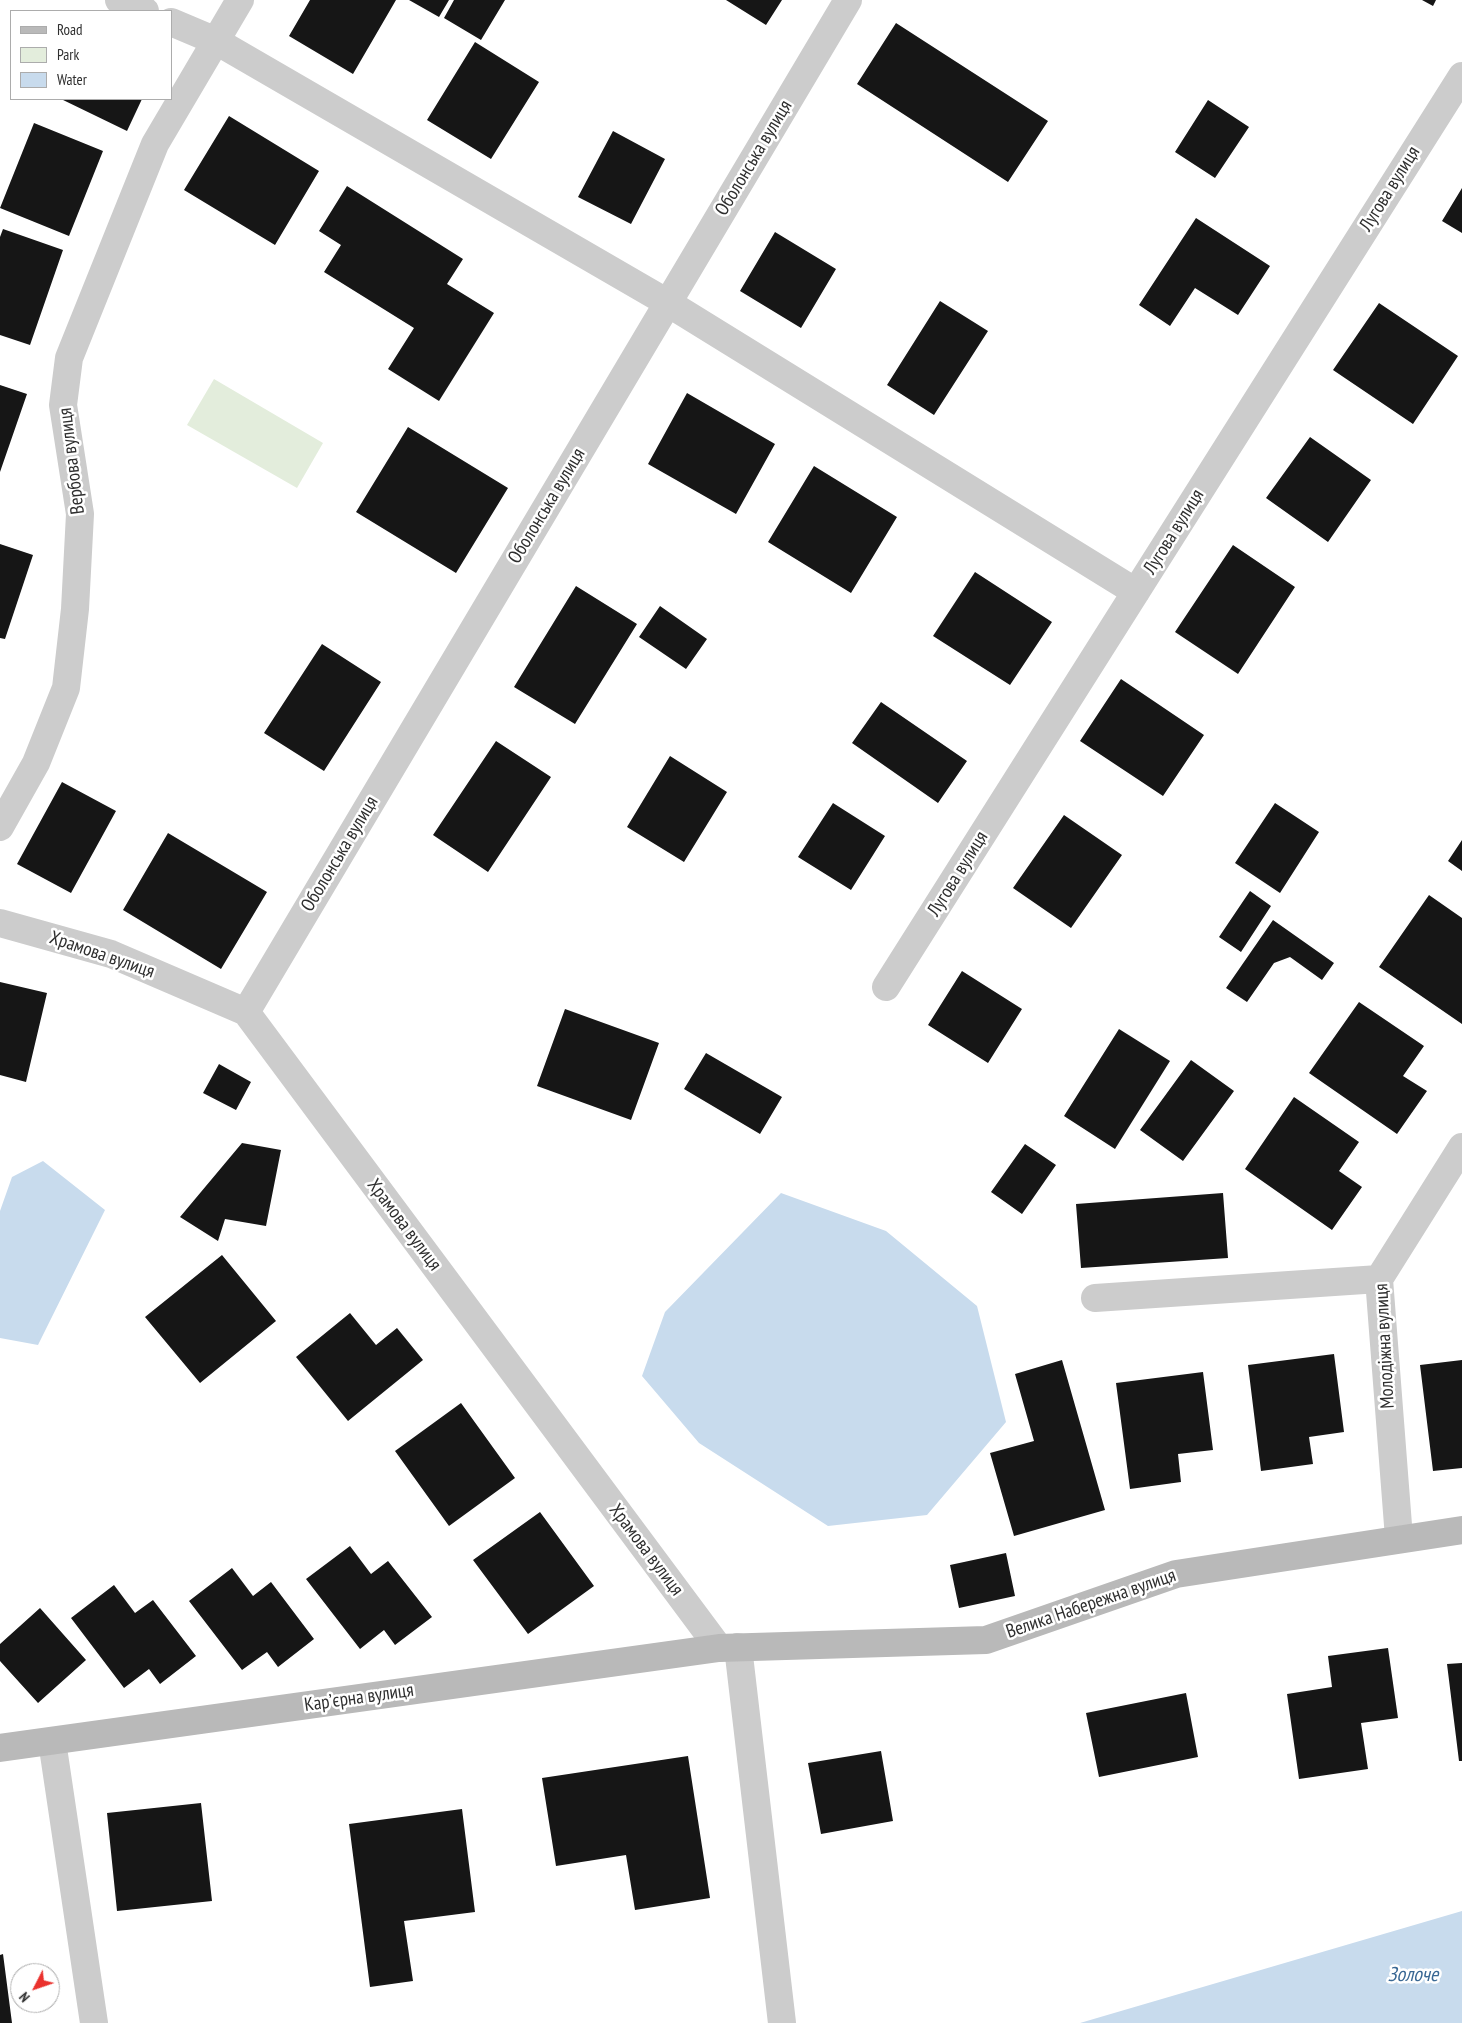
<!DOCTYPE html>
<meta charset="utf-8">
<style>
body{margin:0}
#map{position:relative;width:1462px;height:2023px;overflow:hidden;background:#fff;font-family:"PT Sans Narrow",sans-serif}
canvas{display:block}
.legend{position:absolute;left:10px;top:10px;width:162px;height:90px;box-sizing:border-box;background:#fff;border:1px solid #acacac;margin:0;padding:6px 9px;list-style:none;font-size:15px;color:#2f2f2f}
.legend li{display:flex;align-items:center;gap:10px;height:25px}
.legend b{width:25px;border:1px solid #acacac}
.north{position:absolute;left:10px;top:1963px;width:50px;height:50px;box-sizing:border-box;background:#fff;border:1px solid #acacac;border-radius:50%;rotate:229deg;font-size:14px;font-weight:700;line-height:20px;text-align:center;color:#2f2f2f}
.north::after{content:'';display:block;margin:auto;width:18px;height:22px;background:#ea312d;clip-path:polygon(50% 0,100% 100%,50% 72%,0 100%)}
</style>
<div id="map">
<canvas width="1462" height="2023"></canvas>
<ul class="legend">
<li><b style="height:6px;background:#b9b9b9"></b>Road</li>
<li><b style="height:14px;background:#e3eddc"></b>Park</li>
<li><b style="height:14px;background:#c8dbed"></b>Water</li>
</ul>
<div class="north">N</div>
</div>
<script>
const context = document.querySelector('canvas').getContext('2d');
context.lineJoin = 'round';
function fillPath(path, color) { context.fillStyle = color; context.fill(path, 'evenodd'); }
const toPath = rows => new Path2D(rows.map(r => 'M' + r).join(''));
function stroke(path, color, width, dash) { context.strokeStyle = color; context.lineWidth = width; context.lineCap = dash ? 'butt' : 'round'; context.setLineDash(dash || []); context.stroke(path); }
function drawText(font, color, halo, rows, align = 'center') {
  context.font = font + ' "PT Sans Narrow",sans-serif'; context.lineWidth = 5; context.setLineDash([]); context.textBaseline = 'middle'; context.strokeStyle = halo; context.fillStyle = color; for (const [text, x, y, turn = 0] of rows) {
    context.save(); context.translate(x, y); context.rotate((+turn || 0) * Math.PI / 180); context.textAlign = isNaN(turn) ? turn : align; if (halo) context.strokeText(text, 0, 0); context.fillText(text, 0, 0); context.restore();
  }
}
fillPath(toPath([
 [214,379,323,443,297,488,187,425]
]), '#e3eddc');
fillPath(toPath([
 [43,1161,105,1210,38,1345,0,1338,0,1211,12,1177],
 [781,1193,886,1231,977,1306,1006,1422,927,1515,828,1526,699,1443,642,1376,665,1312],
 [1462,1911,1462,2023,1080,2023]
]), '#c8dbed');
fillPath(toPath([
 [310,0,396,0,353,74,289,36],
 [409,0,449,0,439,17],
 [454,0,505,0,481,40,444,18],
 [726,0,782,0,766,25],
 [1422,0,1436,0,1433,6],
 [896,23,1048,121,1008,182,857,84],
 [475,42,539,82,491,159,427,120],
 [61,99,142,99,127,131],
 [1208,100,1249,127,1215,178,1175,152],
 [229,116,319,171,275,245,184,190],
 [34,123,103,151,69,236,0,208],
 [613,131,665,159,631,224,578,197],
 [347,186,463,259,447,284,494,313,439,401,388,369,414,328,324,272,341,245,319,231],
 [1462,188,1462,233,1442,221],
 [1196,218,1270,266,1238,315,1195,288,1170,326,1139,305],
 [3,229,63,250,30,345,0,335,0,237],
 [775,232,836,269,801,328,740,291],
 [940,301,988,331,934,415,887,385],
 [1379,303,1458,356,1413,424,1333,370],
 [0,385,27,394,0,472],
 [687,393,775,444,736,514,648,464],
 [408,427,508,488,456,573,356,512],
 [1310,437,1371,480,1328,542,1266,498],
 [814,466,897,517,851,593,768,542],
 [0,544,33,555,5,639,0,638],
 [1233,545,1295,587,1238,674,1175,632],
 [975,572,1052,622,1010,685,933,636],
 [576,586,637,624,575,724,514,687],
 [660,606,707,639,686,669,639,637],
 [322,644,381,682,324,771,264,733],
 [1121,679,1204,735,1163,796,1080,741],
 [881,702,967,761,938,803,852,743],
 [496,741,551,777,488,872,433,835],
 [670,756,727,792,684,862,627,827],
 [62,782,116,811,71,893,17,864],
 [833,803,885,836,851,890,798,857],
 [1275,803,1319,832,1280,893,1235,863],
 [1064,815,1122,855,1071,928,1013,888],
 [168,833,267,892,221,969,123,910],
 [1462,840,1462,871,1448,861],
 [1250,891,1271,906,1241,952,1219,937],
 [1429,895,1462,918,1462,1024,1379,967],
 [1273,920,1334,963,1322,980,1290,957,1274,963,1247,1002,1226,988],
 [962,971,1022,1009,988,1063,928,1025],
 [0,982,47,993,26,1082,0,1075],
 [1359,1002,1424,1046,1403,1076,1427,1091,1397,1134,1309,1073],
 [565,1009,659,1043,631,1120,537,1086],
 [1119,1029,1170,1061,1115,1149,1064,1116],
 [706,1053,782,1097,760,1134,684,1089],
 [1191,1060,1234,1091,1183,1161,1140,1130],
 [219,1064,251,1082,236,1110,203,1093],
 [1294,1097,1359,1142,1339,1171,1362,1187,1332,1230,1245,1169],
 [242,1143,281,1150,266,1226,225,1219,218,1241,180,1217],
 [1025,1144,1056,1165,1022,1214,991,1192],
 [1223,1193,1228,1258,1081,1268,1076,1204],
 [222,1255,276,1321,200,1383,145,1317],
 [350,1313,376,1345,397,1328,423,1360,348,1421,296,1357],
 [1334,1354,1344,1432,1309,1437,1313,1464,1261,1471,1248,1365],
 [1062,1360,1105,1510,1014,1536,990,1453,1034,1441,1015,1374],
 [1462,1360,1462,1468,1433,1471,1420,1365],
 [1203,1372,1213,1450,1178,1454,1181,1482,1130,1489,1116,1383],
 [461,1403,515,1478,449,1526,395,1451],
 [540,1512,594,1586,528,1634,473,1560],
 [350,1546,371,1574,388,1561,432,1617,395,1645,384,1630,360,1649,306,1579],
 [1006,1553,1015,1596,959,1608,950,1565],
 [232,1568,253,1596,271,1582,314,1639,278,1667,267,1652,242,1670,189,1601],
 [114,1585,135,1613,153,1600,196,1656,160,1684,149,1669,124,1688,71,1618],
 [40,1608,86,1660,38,1703,0,1661,0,1644],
 [1388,1648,1398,1718,1361,1723,1368,1769,1299,1779,1287,1694,1332,1687,1328,1656],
 [1462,1663,1462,1761,1459,1761,1447,1664],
 [1186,1693,1198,1757,1099,1777,1086,1713],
 [881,1751,893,1821,821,1834,808,1763],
 [688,1756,710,1898,635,1910,626,1855,556,1866,542,1778],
 [201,1803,212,1901,117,1911,107,1813],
 [462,1809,475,1912,404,1921,413,1981,370,1987,349,1824],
 [3,1954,12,2023,0,2023,0,1955]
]), '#161616');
stroke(toPath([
 [119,0,145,11],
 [171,22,216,41,668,303,1136,592],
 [0,827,36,763,66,688,75,609,80,514,63,405,69,358,155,144,240,0],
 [0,923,111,954,246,1012,719,1648],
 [886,987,1462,76],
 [246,1012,848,0],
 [1095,1298,1379,1279],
 [1399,1538,1379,1279,1462,1147],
 [738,1647,782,2023],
 [52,1741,94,2023]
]), '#ccc', 28);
stroke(toPath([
 [0,1748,719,1648,986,1640,1176,1574,1462,1530]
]), '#b9b9b9', 28);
drawText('19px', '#2f2f2f', '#fff', [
 ["Оболонська вулиця",754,158,-59],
 ["Лугова вулиця",1390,189,-58],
 ["Вербова вулиця",72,461,-97],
 ["Оболонська вулиця",547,506,-59],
 ["Лугова вулиця",1174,532,-58],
 ["Оболонська вулиця",340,854,-59],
 ["Лугова вулиця",958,874,-58],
 ["Храмова вулиця",102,955,19],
 ["Храмова вулиця",404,1225,53],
 ["Молодіжна вулиця",1385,1346,-93],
 ["Храмова вулиця",646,1550,53],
 ["Велика Набережна вулиця",1091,1604,-19],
 ["Карʼєрна вулиця",359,1698,-8]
]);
drawText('italic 20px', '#3a6894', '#fff', [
 ["Золоче",1413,1975]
]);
</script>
